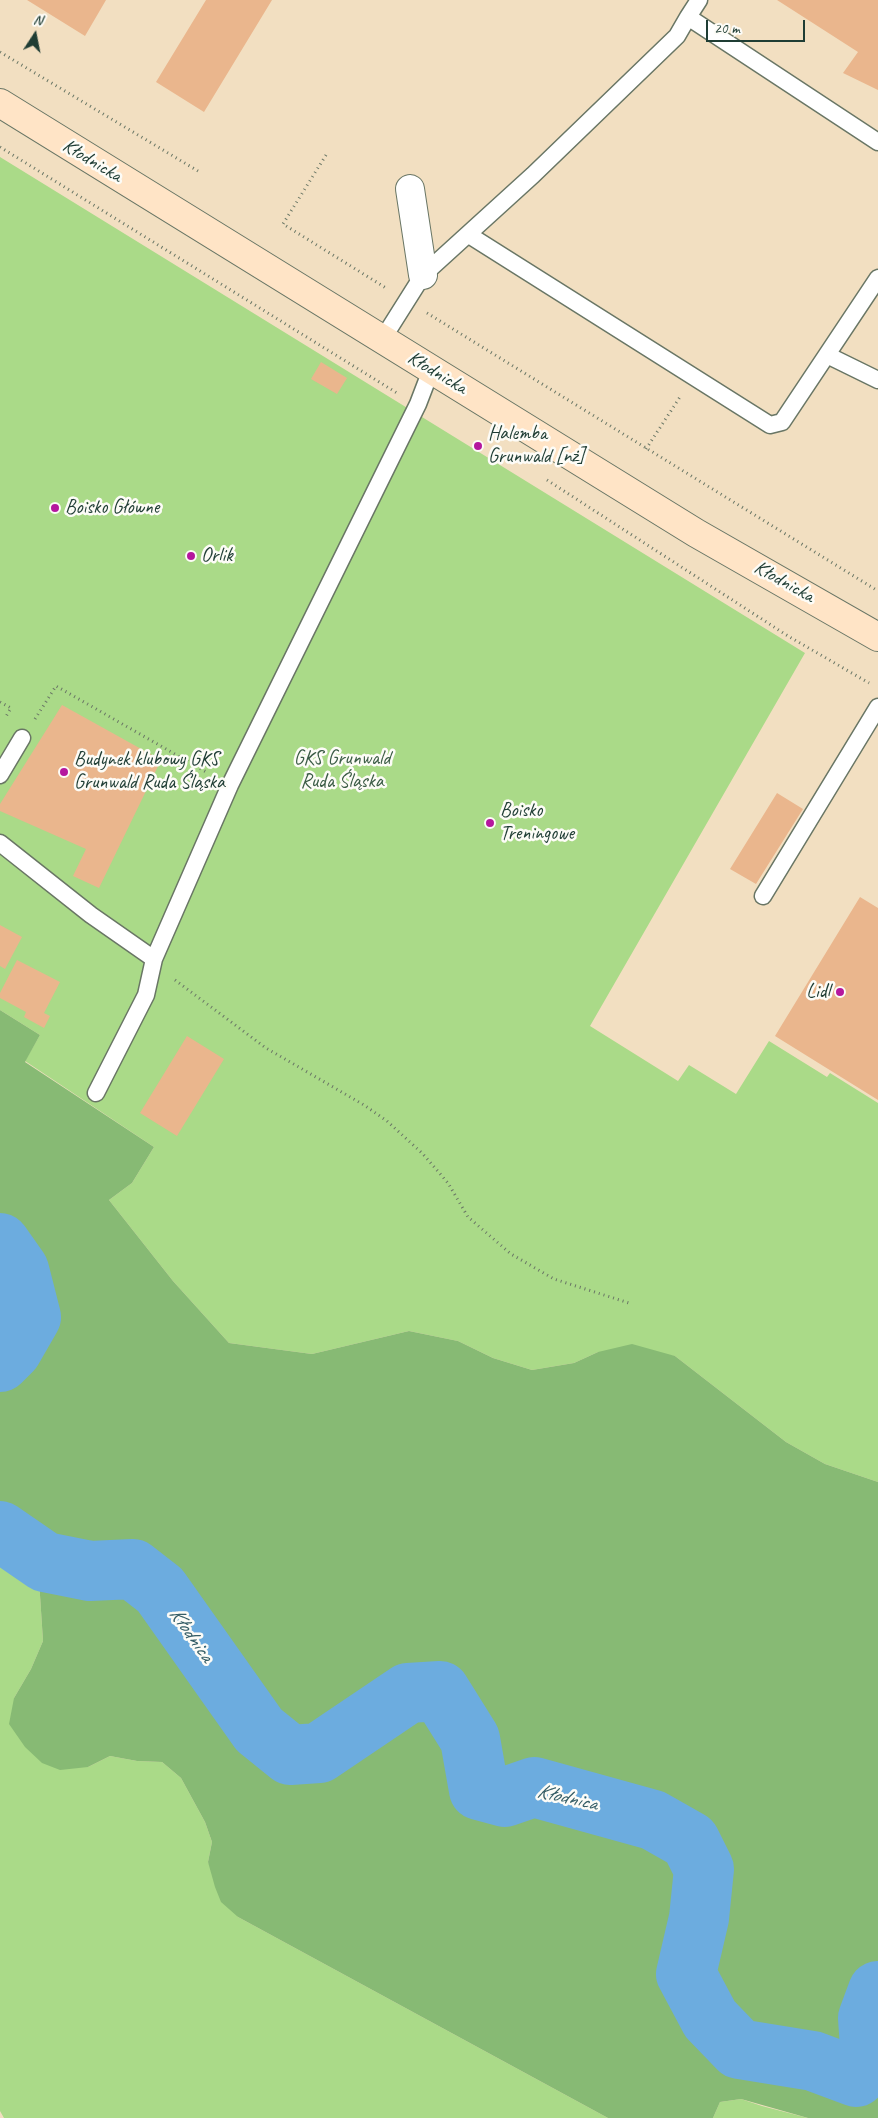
<!DOCTYPE html>
<meta charset="utf-8">
<style>
body{margin:0}
#map{position:relative;width:878px;height:2118px;overflow:hidden;background:#f2dfc1;font-family:Caveat,sans-serif}
canvas{display:block}
.north{position:absolute;left:10px;top:10px;width:50px;height:50px;-webkit-text-stroke:4px #fdfcf7;paint-order:stroke;rotate:11deg;font-size:14px;font-weight:700;line-height:20px;text-align:center;color:#1f3d34}
.north::after{content:'';display:block;margin:auto;width:18px;height:22px;background:#1f3d34;clip-path:polygon(50% 0,100% 100%,50% 72%,0 100%)}
.scale{position:absolute;left:706px;top:20px;width:99px;height:22px;box-sizing:border-box;border:2px solid #1f3d34;border-top:0;padding-left:6px;font-size:15px;line-height:18px;white-space:nowrap;color:#1f3d34;-webkit-text-stroke:4px #fdfcf7;paint-order:stroke}
</style>
<div id="map">
<canvas width="878" height="2118"></canvas>
<div class="north">N</div>
<div class="scale">20 m</div>
</div>
<script>
const context = document.querySelector('canvas').getContext('2d');
context.lineJoin = 'round';
function fillPath(path, color) { context.fillStyle = color; context.fill(path, 'evenodd'); }
const toPath = rows => new Path2D(rows.map(r => 'M' + r).join(''));
function stroke(path, color, width, dash) { context.strokeStyle = color; context.lineWidth = width; context.lineCap = dash ? 'butt' : 'round'; context.setLineDash(dash || []); context.stroke(path); }
function drawText(font, color, halo, rows, align = 'center') {
  context.font = font + ' Caveat,sans-serif'; context.lineWidth = 5; context.setLineDash([]); context.textBaseline = 'middle'; context.strokeStyle = halo; context.fillStyle = color; for (const [text, x, y, turn = 0] of rows) {
    context.save(); context.translate(x, y); context.rotate((+turn || 0) * Math.PI / 180); context.textAlign = isNaN(turn) ? turn : align; if (halo) context.strokeText(text, 0, 0); context.fillText(text, 0, 0); context.restore();
  }
}
fillPath(toPath([
 [0,157,805,653,590,1026,678,1081,689,1065,736,1094,769,1041,827,1077,830,1073,878,1103,878,1482,825,1464,786,1442,675,1356,598,1352,574,1363,532,1370,493,1358,458,1341,409,1331,312,1354,229,1343,173,1281,109,1200,132,1183,154,1147,25,1061,40,1035,0,1010],
 [0,1266,6,1272,10,1283,12,1316,0,1334],
 [0,1552,39,1580,43,1641,31,1669,14,1698,88,1767,110,1756,137,1761,162,1762,181,1778,205,1822,212,1842,208,1862,238,1917,608,2118,4,2118,0,2111],
 [741,2099,762,2106,808,2118,713,2118,720,2102]
]), '#aada88');
fillPath(toPath([
 [0,1010,40,1035,25,1062,154,1147,132,1183,109,1200,173,1281,229,1343,312,1354,409,1331,458,1341,493,1358,532,1370,574,1363,598,1352,632,1344,675,1356,786,1442,825,1464,878,1482,878,2118,808,2118,741,2099,720,2102,713,2118,608,2118,238,1917,221,1902,215,1887,208,1862,212,1842,205,1822,181,1778,162,1762,137,1761,110,1756,88,1767,60,1770,42,1763,25,1747,9,1724,14,1698,31,1669,43,1641,39,1580,0,1552,0,1334,12,1316,10,1283,6,1272,0,1266]
]), '#87ba74');
stroke(toPath([
 [0,1243,19,1270,31,1317,12,1350,0,1362],
 [0,1531,45,1562,90,1571,133,1569,160,1590,259,1730,290,1755,319,1753,408,1693,440,1691,470,1739,479,1790,505,1797,534,1787,653,1820,690,1841,704,1869,699,1918,686,1974,710,2019,739,2049,813,2061,856,2077,871,2062,868,2018,878,1991]
]), '#6cacdf', 60);
fillPath(toPath([
 [27,0,106,0,85,36],
 [206,0,272,0,204,112,156,82],
 [777,0,878,0,878,90,843,73,858,52],
 [321,362,347,378,337,394,311,379],
 [62,705,161,760,99,888,73,876,86,849,0,811,0,804],
 [777,793,803,809,756,884,730,869],
 [860,897,878,908,878,1100,775,1036],
 [0,925,22,937,5,969,0,966],
 [17,960,60,982,44,1013,50,1016,44,1028,24,1017,26,1012,0,998,0,993],
 [187,1036,224,1059,177,1136,140,1113]
]), '#eab68d');
const lane = toPath([
 [688,17,699,0],
 [469,235,770,425,782,422,878,278],
 [382,340,423,275,533,175,677,36,688,17,878,142],
 [827,355,878,380],
 [0,775,22,738],
 [0,843,91,915,154,959],
 [763,896,878,707],
 [96,1093,146,995,154,959,230,785,418,404,431,370]
]);
const street = toPath([
 [410,189,423,275]
]);
const secondary = toPath([
 [0,103,696,533,878,637]
]);
stroke(lane, '#697665', 19);
stroke(street, '#697665', 30);
stroke(secondary, '#697665', 30);
stroke(toPath([
 [0,52,198,171],
 [0,147,397,393],
 [326,155,283,224,386,288],
 [427,313,878,591],
 [646,449,680,397],
 [547,480,788,636,869,683],
 [0,702,11,708,5,718],
 [35,719,56,686,208,773],
 [175,980,266,1048,364,1105,387,1121,423,1154,448,1183,468,1217,511,1254,554,1279,629,1303]
]), '#697665', 3, [1, 4]);
stroke(lane, '#fff', 16);
stroke(street, '#fff', 28);
stroke(secondary, '#ffe4c6', 28);
for (const [x, y, r, color] of [
 [478,446,5,"#b5179e"],
 [55,508,5,"#b5179e"],
 [191,556,5,"#b5179e"],
 [64,772,5,"#b5179e"],
 [490,823,5,"#b5179e"],
 [840,992,5,"#b5179e"]
]) { const dot = new Path2D(); dot.arc(x, y, r, 0, 2 * Math.PI); context.fillStyle = color; context.fill(dot); stroke(dot, '#fdfcf7', 2); }
drawText('20px', '#1f3d34', '#fdfcf7', [
 ["Kłodnicka",92,161,31],
 ["Kłodnicka",437,373,31],
 ["Kłodnicka",784,582,29]
]);
drawText('20px', '#1f3d34', '#fdfcf7', [
 ["Halemba",488,434],
 ["Grunwald [nż]",488,457],
 ["Boisko Główne",65,508],
 ["Orlik",201,556],
 ["Budynek klubowy GKS",74,760],
 ["Grunwald Ruda Śląska",74,783],
 ["Boisko",500,811],
 ["Treningowe",500,834],
 ["Lidl",830,992,"right"]
], 'left');
drawText('20px', '#3b5c45', '#fdfcf7', [
 ["GKS Grunwald",342,759],
 ["Ruda Śląska",342,782]
]);
drawText('italic 21px', '#365e67', '#fdfcf7', [
 ["Kłodnica",191,1635,55],
 ["Kłodnica",567,1798,13]
]);
</script>
